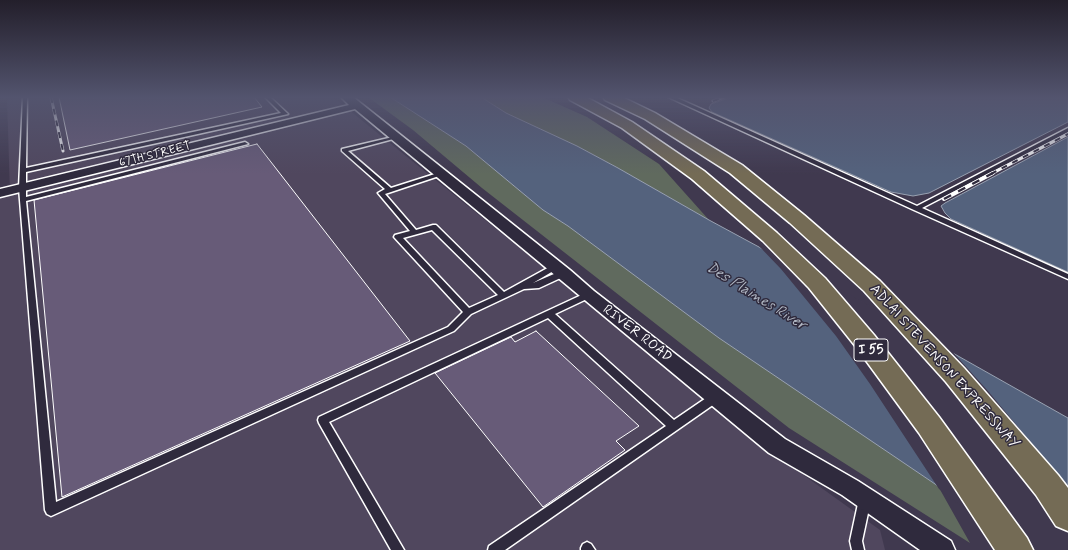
<!DOCTYPE html>
<style>
body{margin:0}
canvas{display:block;background:#40394f}
</style>
<canvas width="1068" height="550"></canvas>
<script>
const context = document.querySelector('canvas').getContext('2d');
context.lineJoin = 'round';
function fillPath(path, color) { context.fillStyle = color; context.fill(path, 'evenodd'); }
const toPath = rows => new Path2D(rows.map(r => 'M' + r).join(''));
function stroke(path, color, width, dash) { context.strokeStyle = color; context.lineWidth = width; context.lineCap = dash ? 'butt' : 'round'; context.setLineDash(dash || []); context.stroke(path); }
function drawText(font, color, halo, rows, align = 'center') {
  context.font = font + ' Mynerve,sans-serif'; context.lineWidth = 3; context.setLineDash([]); context.textBaseline = 'middle'; context.strokeStyle = halo; context.fillStyle = color; for (const [text, x, y, turn = 0] of rows) {
    context.save(); context.translate(x, y); context.rotate((+turn || 0) * Math.PI / 180); context.textAlign = isNaN(turn) ? turn : align; if (halo) context.strokeText(text, 0, 0); context.fillText(text, 0, 0); context.restore();
  }
}
fillPath(toPath([
 [7,97,333,97,777,456,880,530,885,550,0,550,0,196,10,193]
]), '#50475e');
fillPath(toPath([
 [368,97,390,97,466,146,543,210,568,226,938,486,970,543,789,428,482,188,413,130],
 [481,97,542,97,587,117,659,164,709,220,618,168,577,146,506,113]
]), '#606a5e');
const water = toPath([
 [390,97,481,97,506,113,577,146,618,168,709,220,896,321,1068,418,1068,550,938,486,719,338,568,226,543,210,466,146,390,97],
 [732,97,1068,97,1068,122,929,193,913,196,891,192,712,112,709,108,711,104,732,97],
 [1068,137,1068,272,951,219,945,213,941,206,945,203,1068,137]
]);
fillPath(water, '#54627d');
stroke(water, '#98a1b1', 1);
fillPath(toPath([
 [757,244,951,350,988,391,1068,487,1068,550,1018,550,939,489,870,384,836,336,781,269]
]), '#40394f');
const building = toPath([
 [59,97,254,97,262,107,70,150,59,97],
 [257,144,410,341,62,497,34,200,257,144],
 [536,331,639,426,616,441,625,450,543,507,435,373,511,337,515,342,536,331]
]);
fillPath(building, '#675b78');
stroke(building, '#fff', 1);
const service = toPath([
 [23,97,27,97,26,168,281,113,265,97,270,97,288,114,26,172,26,197,245,142,248,144,26,201,56,502,448,327,463,312,394,237,395,235,410,231,378,193,385,189,342,151,342,149,397,136,397,138,348,151,391,188,438,173,442,173,442,175,385,194,416,230,433,225,436,225,504,292,553,265,559,265,560,267,533,283,561,271,564,271,568,273,567,275,539,288,524,289,471,314,454,331,51,516,47,514,45,510,19,188,23,97],
 [432,230,498,295,469,308,403,238,432,230],
 [668,97,675,97,917,206,1068,128,1068,132,922,208,1068,274,1068,279,914,210,668,97],
 [588,292,592,295,591,297,555,314,674,420,712,394,716,393,720,394,721,397,720,400,505,550,488,550,489,546,666,426,548,318,329,422,404,550,391,550,319,423,318,420,319,417,588,292],
 [865,494,869,495,871,499,862,541,864,550,852,550,850,541,859,499,861,495,865,494],
 [587,542,591,544,595,550,581,550,581,548,583,544,587,542]
]);
const minor = toPath([
 [341,97,353,97,570,270,594,291,785,439,858,481,951,541,955,550,920,550,842,495,769,453,355,109,0,197,0,189,349,105,341,97]
]);
const motorway = toPath([
 [568,97,586,97,632,122,704,171,777,233,825,278,874,335,939,417,1027,538,1033,550,995,550,919,433,856,347,809,288,763,241,692,179,622,128,570,100,568,97],
 [603,97,622,97,655,113,742,165,804,215,880,281,964,368,1058,475,1068,488,1068,531,1056,526,1036,495,946,382,864,291,790,223,730,173,645,119,605,100,603,97]
]);
stroke(service, '#fff', 3);
stroke(minor, '#fff', 3);
stroke(motorway, '#fff', 3);
fillPath(service, '#2f2a3d');
fillPath(minor, '#2f2a3d');
fillPath(motorway, '#746b55');
const railFar1 = toPath([
 [51,97,63,151],
 [713,101,725,97],
 [991,174,1068,134]
]);
const rail = toPath([
 [944,199,993,173]
]);
stroke(railFar1, '#fff', 3);
stroke(rail, '#fff', 4);
stroke(railFar1, '#2f2a3d', 2, [6]);
stroke(rail, '#2f2a3d', 2.5, [8]);
const sky = context.createLinearGradient(0, 0, 0, 174);
sky.addColorStop(0, '#231f2b');
sky.addColorStop(0.56, '#53546e');
sky.addColorStop(1, '#53546e00');
context.fillStyle = sky;
context.fillRect(0, 0, 1068, 174);
drawText('12px', '#fff', '#2f2a3d', [
 ["67TH STREET",155,155,-14]
]);
for (const [x, y, w] of [
 [871,350,34]
]) { const box = new Path2D(); box.roundRect(x - w / 2, y - 11, w, 22, 3); context.fillStyle = '#2f2a3d'; context.fill(box); stroke(box, '#fff', 1); }
drawText('bold 13px', '#fff', null, [
 ["I 55",871,350]
]);
drawText('14px', '#fff', '#2f2a3d', [
 ["RIVER ROAD",637,334,38],
 ["ADLAI STEVENSON EXPRESSWAY",944,367,48]
]);
drawText('italic 15px', '#b2b8c4', '#2f2a3d', [
 ["Des Plaines River",756,297,32]
]);
</script>
